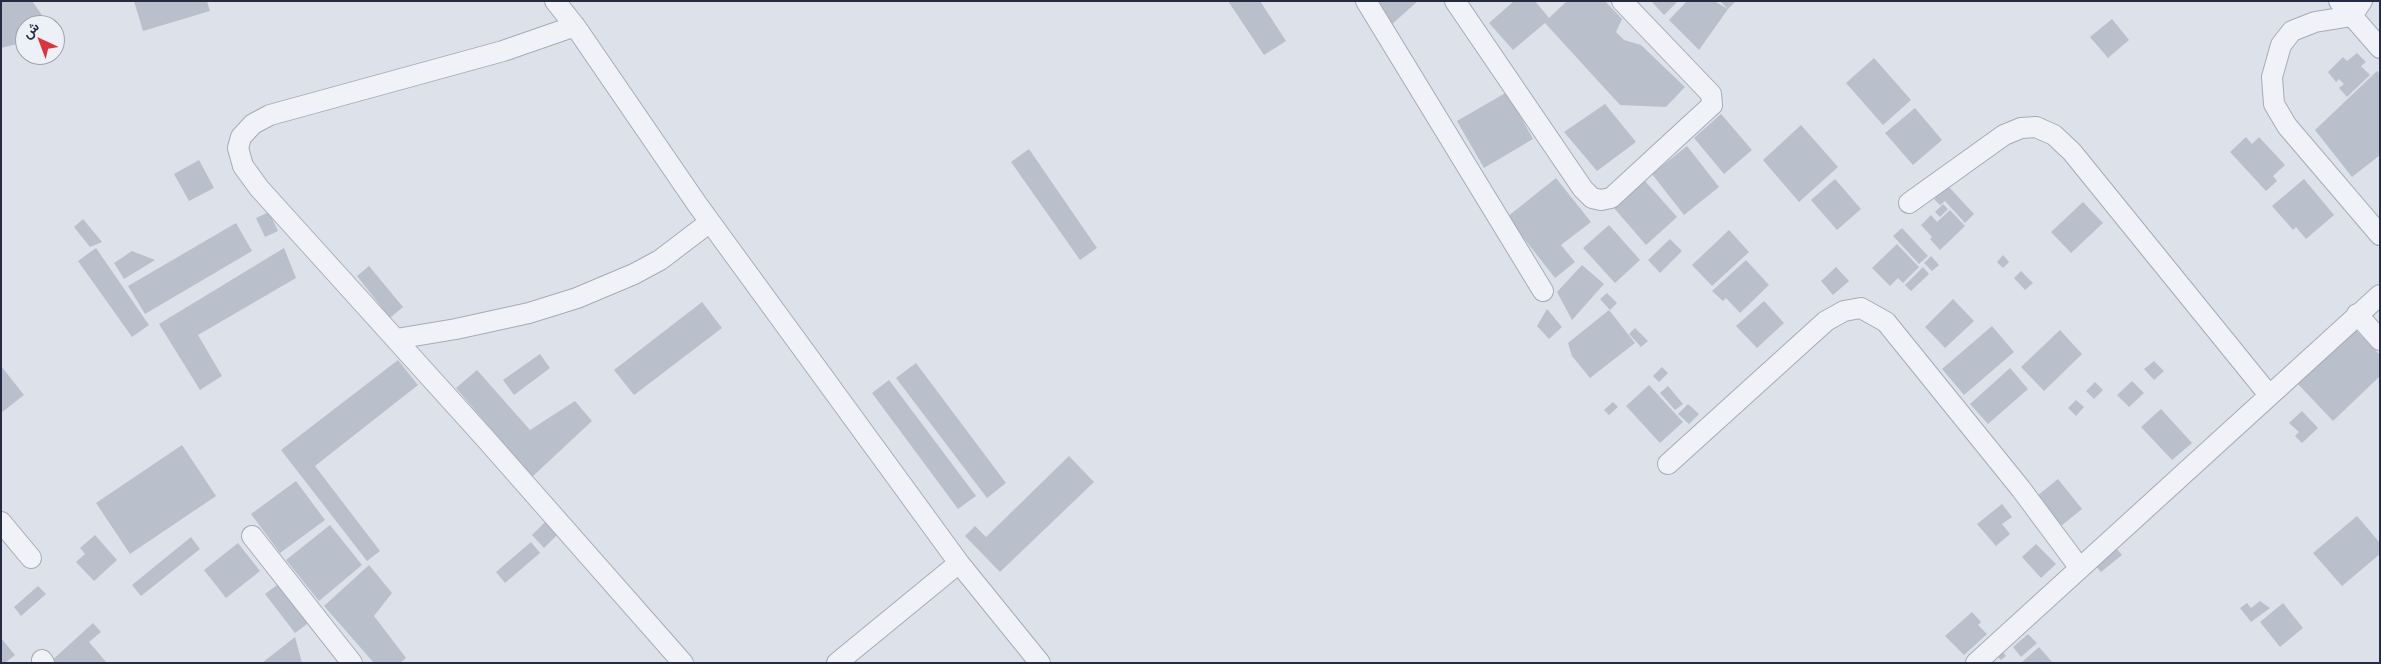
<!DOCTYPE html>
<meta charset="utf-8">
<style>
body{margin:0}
#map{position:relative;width:2381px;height:664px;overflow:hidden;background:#dde1e9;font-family:Ubuntu,Vazirmatn,sans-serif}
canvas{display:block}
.frame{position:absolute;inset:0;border:2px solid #252c41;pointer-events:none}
.north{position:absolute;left:15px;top:15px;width:50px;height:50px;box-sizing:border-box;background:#edf0f6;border:1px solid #9da2ae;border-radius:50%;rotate:317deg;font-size:14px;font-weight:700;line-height:20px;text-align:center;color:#252c41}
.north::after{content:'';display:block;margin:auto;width:18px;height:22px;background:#dc343c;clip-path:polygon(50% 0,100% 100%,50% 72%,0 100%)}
</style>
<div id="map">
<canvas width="2381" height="664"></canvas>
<div class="frame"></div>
<div class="north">ش</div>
</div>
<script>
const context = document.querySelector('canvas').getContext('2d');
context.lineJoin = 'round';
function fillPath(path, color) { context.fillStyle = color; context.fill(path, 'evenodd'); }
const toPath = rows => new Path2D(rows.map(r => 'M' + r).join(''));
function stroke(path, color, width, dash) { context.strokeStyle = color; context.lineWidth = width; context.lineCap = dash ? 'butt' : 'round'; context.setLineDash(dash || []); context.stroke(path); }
fillPath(toPath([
 [1,1,32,1,49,25,25,25,25,42,1,48],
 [134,1,207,1,210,11,143,31],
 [1228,1,1260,1,1286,41,1264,55],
 [1379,1,1418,1,1391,25],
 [1514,1,1535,1,1549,18,1567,1,1605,1,1622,19,1616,32,1624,40,1641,45,1685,87,1666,107,1620,105,1545,23,1513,50,1489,23],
 [1651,1,1678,1,1664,15],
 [1687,1,1714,1,1728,9,1699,50,1669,20],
 [1720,1,1736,1,1728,9],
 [2112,19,2129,40,2108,58,2090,37],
 [2357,53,2366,62,2361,66,2370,75,2347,97,2339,88,2344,84,2339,79,2336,82,2328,72,2343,57,2347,61],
 [1874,58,1911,100,1883,125,1846,83],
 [2377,71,2380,74,2380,155,2352,177,2315,130],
 [1507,92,1533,139,1484,168,1457,121],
 [1605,104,1636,142,1597,171,1564,132],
 [1915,108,1942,140,1913,165,1885,133],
 [1721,114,1752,150,1724,174,1694,138],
 [1801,125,1838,167,1799,202,1763,160],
 [2246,137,2252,144,2259,137,2285,165,2273,176,2277,181,2266,191,2230,152],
 [1687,146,1719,187,1684,215,1652,174],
 [1029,149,1097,248,1080,260,1011,162],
 [199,160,214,188,189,201,174,174],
 [1556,178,1591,222,1561,245,1575,262,1555,278,1507,217],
 [1835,179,1861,209,1837,230,1811,200],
 [2304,179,2334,215,2306,239,2296,227,2293,230,2272,206],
 [1645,181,1677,217,1646,245,1614,208],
 [1948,186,1974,214,1965,223,1945,201,1940,205,1934,199],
 [2083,202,2103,223,2071,253,2051,232],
 [1943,204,1948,209,1940,217,1935,212],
 [1950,210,1965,226,1940,250,1930,239,1932,237,1921,225,1931,215,1937,222],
 [269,212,278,231,265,237,256,218],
 [83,219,102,242,90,247,74,227],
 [236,223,252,251,145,314,128,286],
 [1609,225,1640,260,1615,283,1583,248],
 [1902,228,1928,256,1919,264,1893,236],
 [1729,230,1749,252,1712,286,1692,265],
 [1670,239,1682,251,1660,273,1648,260],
 [1897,244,1919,267,1903,283,1898,278,1890,286,1872,268],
 [96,248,149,325,132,337,78,261],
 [284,248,296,278,198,335,222,376,200,390,159,324],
 [132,251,155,260,124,279,114,263],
 [2003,255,2009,262,2003,268,1997,262],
 [1931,256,1939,265,1932,271,1924,263],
 [1746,260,1769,285,1740,313,1726,298,1723,301,1712,291],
 [1582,265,1604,284,1572,320,1557,292],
 [369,266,403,307,390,318,357,276],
 [1836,267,1849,281,1833,295,1821,281],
 [1923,267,1929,274,1911,291,1905,285],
 [2021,271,2033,283,2025,290,2014,278],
 [1607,293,1617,303,1610,310,1600,299],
 [1953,299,1974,321,1945,348,1925,327],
 [1764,301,1784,323,1757,348,1736,326],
 [702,302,722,328,634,395,614,370],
 [1547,309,1562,327,1549,339,1537,326],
 [1609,310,1635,343,1590,378,1572,356,1568,343],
 [1992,326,2014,352,1964,395,1942,369],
 [1635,328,1648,341,1641,347,1629,334],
 [2354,328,2380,355,2380,376,2333,421,2297,383],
 [2060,330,2082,354,2044,391,2021,367],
 [540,354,550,368,514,395,503,380],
 [398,360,418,385,315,466,380,551,367,561,281,450],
 [2154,361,2164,371,2154,380,2144,369],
 [916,363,1006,483,987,498,896,378],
 [1,366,24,395,1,413],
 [1662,367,1668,373,1659,382,1653,376],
 [2010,368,2028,389,1988,424,1970,404],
 [477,370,530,430,575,401,592,421,532,477,456,388],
 [889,380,976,496,958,509,872,393],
 [2132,381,2144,393,2129,407,2117,395],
 [2095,382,2103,390,2094,399,2086,391],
 [1649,385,1683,422,1660,443,1626,406],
 [1668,386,1683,404,1675,410,1660,393],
 [2076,400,2084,407,2076,416,2068,408],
 [1613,402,1618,407,1609,415,1604,410],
 [1688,404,1699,414,1689,424,1678,414],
 [2161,409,2192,443,2172,460,2141,427],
 [2302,411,2318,428,2302,443,2295,436,2299,432,2289,423],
 [182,445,216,496,130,554,96,503],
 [1069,456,1094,482,1000,572,965,536,975,526,986,537],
 [2058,479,2082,509,2061,526,2037,496],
 [296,481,325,520,280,553,251,514],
 [2002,504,2012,517,2002,524,2010,534,1996,546,1977,524],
 [2357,516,2380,543,2380,554,2342,586,2313,553],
 [546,521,558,534,544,548,532,535],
 [330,525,362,565,319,601,286,560],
 [95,535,117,560,94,581,76,562,85,554,80,548],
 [191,537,200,549,141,596,132,585],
 [531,542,540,553,505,583,496,572],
 [238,543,260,571,226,598,204,570],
 [2112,543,2122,555,2101,572,2091,560],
 [2036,544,2056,564,2041,578,2022,557],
 [369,565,392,593,374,616,406,658,400,663,374,663,324,606],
 [281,582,311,621,295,633,265,594],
 [38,586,46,594,21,616,14,607],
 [2260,601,2270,608,2251,622,2240,608,2247,603,2251,608],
 [2283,603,2303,628,2280,647,2260,622],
 [1972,612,1981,622,1978,625,1987,634,1964,655,1945,636],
 [93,623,101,632,89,642,107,663,49,663],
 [2028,634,2037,643,2021,657,2013,647],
 [295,637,302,663,262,663],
 [1,638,15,655,5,663,1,663],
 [2039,647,2053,663,2021,663],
 [2001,649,2006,656,2001,660,1995,654]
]), '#babfcc');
const minor = toPath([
 [555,1,575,26,697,204,959,563,837,663],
 [1366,1,1543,291],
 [1455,1,1583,189,1592,198,1601,200,1611,198,1712,105,1711,94,1622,1],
 [2339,1,2380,48],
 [2362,1,2352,16,2315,22,2292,31,2281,45,2272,77,2274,104,2287,126,2380,235],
 [575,26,503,51,270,115,253,124,241,137,238,148,243,166,259,188,484,437,683,663],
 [1909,203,2004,135,2021,128,2036,127,2054,135,2072,152,2269,395],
 [2357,314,2380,340],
 [396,339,456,329,529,313,577,298,634,274,660,260,710,222],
 [1668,464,1826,321,1844,311,1861,308,1886,322,2021,489,2079,567],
 [1,522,31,558],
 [252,536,352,663],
 [959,563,1040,663],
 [42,660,44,663],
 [1976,663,2380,295]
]);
stroke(minor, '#a6abb7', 22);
stroke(minor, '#f0f2f7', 20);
</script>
